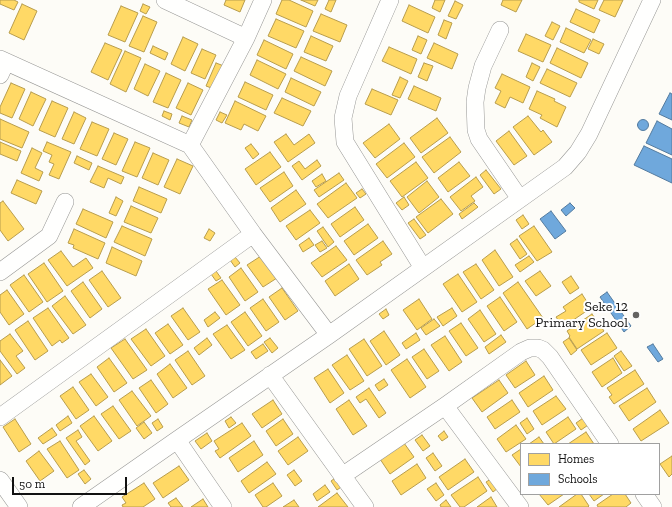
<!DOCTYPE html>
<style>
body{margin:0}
#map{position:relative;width:672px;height:507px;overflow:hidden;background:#fdfcf7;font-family:"Zilla Slab",serif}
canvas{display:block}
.legend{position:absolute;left:520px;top:443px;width:140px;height:52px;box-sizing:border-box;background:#fff;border:1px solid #a0a0a0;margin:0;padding:5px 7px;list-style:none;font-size:12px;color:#111}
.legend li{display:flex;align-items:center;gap:8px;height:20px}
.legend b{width:20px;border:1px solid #a0a0a0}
.scale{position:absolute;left:12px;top:477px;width:115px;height:18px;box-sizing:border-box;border:2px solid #111;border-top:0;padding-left:5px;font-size:12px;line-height:14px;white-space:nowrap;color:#111;-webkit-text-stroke:3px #fff;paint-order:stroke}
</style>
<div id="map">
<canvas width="672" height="507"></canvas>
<ul class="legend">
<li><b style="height:11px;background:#ffd966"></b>Homes</li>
<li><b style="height:11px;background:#6fa8dc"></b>Schools</li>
</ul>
<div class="scale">50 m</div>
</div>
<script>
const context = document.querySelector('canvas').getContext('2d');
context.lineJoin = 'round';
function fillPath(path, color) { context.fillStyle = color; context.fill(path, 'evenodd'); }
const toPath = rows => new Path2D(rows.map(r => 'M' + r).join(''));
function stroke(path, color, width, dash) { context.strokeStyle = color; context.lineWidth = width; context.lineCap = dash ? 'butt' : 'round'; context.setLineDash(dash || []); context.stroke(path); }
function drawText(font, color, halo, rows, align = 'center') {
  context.font = font + ' "Zilla Slab",serif'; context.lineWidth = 4; context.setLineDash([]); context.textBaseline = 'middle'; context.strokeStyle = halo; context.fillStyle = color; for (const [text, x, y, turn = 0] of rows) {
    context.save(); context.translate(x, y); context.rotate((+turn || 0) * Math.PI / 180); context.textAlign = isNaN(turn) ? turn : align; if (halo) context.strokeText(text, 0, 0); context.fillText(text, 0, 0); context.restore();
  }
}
const homes = toPath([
 [0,0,14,0,18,2,14,10,0,4,0,0],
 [226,0,245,0,240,12,224,5,226,0],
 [282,0,289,0,313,11,306,27,276,14,282,0],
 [301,0,318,0,315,6,301,0],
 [329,0,336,0,331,12,325,9,329,0],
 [435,0,445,0,440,12,432,8,435,0],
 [503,0,522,0,516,12,501,5,503,0],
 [579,0,598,0,594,9,579,2,579,0],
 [604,0,623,0,615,17,599,10,604,0],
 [455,1,463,5,456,19,448,16,455,1],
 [22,4,37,11,24,40,9,33,22,4],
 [143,4,150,7,146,14,140,11,143,4],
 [409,5,435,17,428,33,402,21,409,5],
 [121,6,138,13,125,42,108,35,121,6],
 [576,9,600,20,594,33,570,22,576,9],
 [321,14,347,25,340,42,313,31,321,14],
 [143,16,157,22,144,52,129,46,143,16],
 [276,19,304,31,296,48,268,36,276,19],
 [444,20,452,23,446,39,438,35,444,20],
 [552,22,560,26,553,40,545,36,552,22],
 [566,28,591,40,584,53,560,42,566,28],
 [526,34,551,45,543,62,518,51,526,34],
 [311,36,333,46,326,61,304,52,311,36],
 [418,36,427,40,421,54,412,50,418,36],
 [183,37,198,44,185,71,171,64,183,37],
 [593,39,604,44,599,54,588,49,593,39],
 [264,40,293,54,286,69,257,55,264,40],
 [105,43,122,50,108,80,91,72,105,43],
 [434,43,458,54,452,69,427,58,434,43],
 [153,46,168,53,165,60,150,53,153,46],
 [389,47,417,59,411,74,382,61,389,47],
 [557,48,588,63,581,78,550,63,557,48],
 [202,49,216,55,205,79,191,73,202,49],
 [125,51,141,58,126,92,110,84,125,51],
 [301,57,332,71,325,86,294,71,301,57],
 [257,60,286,74,278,89,250,75,257,60],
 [216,63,224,66,214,89,206,86,216,63],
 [424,63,433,66,427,81,418,77,424,63],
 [532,63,540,67,533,81,526,77,532,63],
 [145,64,160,71,148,96,134,89,145,64],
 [547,69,577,83,570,97,540,83,547,69],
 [166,73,181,80,168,108,153,102,166,73],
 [502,74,530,87,523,103,510,97,505,108,495,103,501,91,495,88,502,74],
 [400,77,408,81,400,98,392,95,400,77],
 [291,78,321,92,314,106,285,92,291,78],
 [245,82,273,95,266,110,238,97,245,82],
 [11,83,25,89,12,118,0,113,0,107,11,83],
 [188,83,203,90,191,115,176,108,188,83],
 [414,86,441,98,436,111,408,99,414,86],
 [372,89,398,100,391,115,365,104,372,89],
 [537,91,555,99,554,101,566,107,557,127,540,118,542,115,529,109,537,91],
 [31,92,46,99,33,126,19,119,31,92],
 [282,98,311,111,303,126,274,113,282,98],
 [52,101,68,108,55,137,39,130,52,101],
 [235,101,266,116,258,131,244,124,241,130,225,123,235,101],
 [164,111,172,114,170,120,162,116,164,111],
 [74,112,86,118,74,144,62,139,74,112],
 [220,112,227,115,222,123,216,120,220,112],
 [182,116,192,120,189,127,179,123,182,116],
 [528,116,541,132,543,130,552,142,534,155,513,127,528,116],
 [437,118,448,133,421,153,410,138,437,118],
 [0,119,29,132,22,148,0,139,0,119],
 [92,122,109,129,97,156,80,149,92,122],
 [389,124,400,139,375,158,363,143,389,124],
 [509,131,527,156,514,165,496,141,509,131],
 [114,133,128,139,116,165,102,159,114,133],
 [286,134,294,145,309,134,315,143,288,162,274,142,286,134],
 [450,137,461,152,434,173,422,157,450,137],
 [0,142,21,151,17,161,0,154,0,142],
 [47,142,71,152,59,179,49,175,54,164,49,162,52,155,43,151,47,142],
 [135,142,150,148,137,177,122,171,135,142],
 [404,143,415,157,387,178,376,164,404,143],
 [251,144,259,154,253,159,245,148,251,144],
 [32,148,42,153,35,168,43,172,39,181,21,173,32,148],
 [270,152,281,167,256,185,245,169,270,152],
 [153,153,169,160,158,185,142,178,153,153],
 [77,156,92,163,89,170,74,163,77,156],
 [177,159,193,166,180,194,164,187,177,159],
 [317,160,321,166,302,180,292,166,299,161,305,169,317,160],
 [416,162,428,178,402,197,390,181,416,162],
 [459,162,470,176,448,192,438,178,459,162],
 [98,166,124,177,121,184,108,178,104,188,90,182,98,166],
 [486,170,501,189,494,194,480,175,486,170],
 [284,172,293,186,270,202,260,188,284,172],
 [339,173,344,180,319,197,314,190,339,173],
 [322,174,326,181,316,187,312,181,322,174],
 [476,177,483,187,471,196,475,201,461,211,450,197,476,177],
 [17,180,42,191,36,204,11,193,17,180],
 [427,181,439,197,419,213,407,197,427,181],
 [346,183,357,198,328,218,317,204,346,183],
 [139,187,167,199,161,213,133,201,139,187],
 [362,189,366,194,360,198,356,193,362,189],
 [296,190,306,204,280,222,271,208,296,190],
 [116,197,123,201,116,216,109,213,116,197],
 [404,197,409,205,402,210,396,203,404,197],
 [441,199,453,214,428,233,416,217,441,199],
 [3,201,24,229,8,241,0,230,0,203,3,201],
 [474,203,478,207,462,219,459,214,474,203],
 [131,206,158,218,151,233,124,222,131,206],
 [355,207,364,220,340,237,331,224,355,207],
 [83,209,113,222,106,238,76,224,83,209],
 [310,210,320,223,296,240,286,226,310,210],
 [523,215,529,224,522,229,516,220,523,215],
 [414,219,426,235,420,239,408,223,414,219],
 [368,224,378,238,354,255,344,241,368,224],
 [122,226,152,239,145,256,114,242,122,226],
 [534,226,552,252,537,261,519,236,534,226],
 [323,227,334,242,328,247,317,231,323,227],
 [74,229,105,243,98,259,73,248,74,245,68,243,74,229],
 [209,229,215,233,210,241,204,238,209,229],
 [309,238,314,245,303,252,299,245,309,238],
 [517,239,527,254,520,259,510,244,517,239],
 [322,241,327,248,320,252,315,245,322,241],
 [383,241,392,254,380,262,382,265,367,275,356,260,383,241],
 [336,246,347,260,322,277,311,263,336,246],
 [112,247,142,261,136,276,106,263,112,247],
 [495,250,513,277,499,286,482,260,495,250],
 [61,251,73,267,86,258,93,268,67,286,48,260,61,251],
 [261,256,277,278,263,287,247,265,261,256],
 [529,256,534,262,520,272,515,265,529,256],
 [235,257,240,263,235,267,230,260,235,257],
 [44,263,63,291,47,302,28,274,44,263],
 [349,264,359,279,335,296,325,281,349,264],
 [476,264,494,290,481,299,463,272,476,264],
 [241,268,258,292,245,301,229,277,241,268],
 [102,271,121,298,108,307,89,280,102,271],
 [216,271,221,278,216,281,211,274,216,271],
 [540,271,551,286,536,296,525,281,540,271],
 [458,274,477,302,462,312,443,284,458,274],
 [24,275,43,302,29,312,10,285,24,275],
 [571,276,579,288,570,294,562,282,571,276],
 [222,280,240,305,226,315,208,289,222,280],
 [83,282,102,309,90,318,71,291,83,282],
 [518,282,543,318,527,329,503,293,518,282],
 [282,288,298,311,285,320,269,297,282,288],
 [7,290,24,314,9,325,0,312,0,295,7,290],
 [582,294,591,308,563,327,556,317,566,311,563,307,582,294],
 [65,296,86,325,73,334,52,306,65,296],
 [500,297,517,322,504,331,487,306,500,297],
 [263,299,279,322,266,331,250,308,263,299],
 [419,299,432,319,417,330,403,310,419,299],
 [48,308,69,338,62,343,60,340,52,346,33,318,48,308],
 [183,308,200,332,188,340,171,316,183,308],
 [452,308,457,316,443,326,437,317,452,308],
 [386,309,389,315,383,319,379,314,386,309],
 [480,310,496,334,484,342,468,319,480,310],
 [215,312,220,318,208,327,204,320,215,312],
 [245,312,262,336,248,346,231,322,245,312],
 [592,314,604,331,577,349,569,337,570,336,567,331,592,314],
 [434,319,440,326,426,335,421,328,434,319],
 [28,321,48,351,35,360,15,330,28,321],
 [461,323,478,348,466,356,449,331,461,323],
 [168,324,183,345,170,354,155,333,168,324],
 [227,325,245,350,231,359,213,334,227,325],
 [146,329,165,356,151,366,131,339,146,329],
 [384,331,400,355,386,365,370,341,384,331],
 [416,333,420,340,406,349,402,343,416,333],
 [607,333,617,348,591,365,581,350,607,333],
 [10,334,23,351,16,356,25,368,17,374,0,351,0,341,10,334],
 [501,335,506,342,489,354,485,347,501,335],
 [445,336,462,362,449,371,431,345,445,336],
 [207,338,212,345,199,355,194,348,207,338],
 [270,338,278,348,272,353,264,342,270,338],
 [569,338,577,350,571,355,563,342,569,338],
 [125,339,147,370,133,379,111,348,125,339],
 [364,339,382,366,367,376,349,349,364,339],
 [263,344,268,351,256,359,251,352,263,344],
 [424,349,439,371,427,379,412,357,424,349],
 [188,351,205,376,192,385,175,360,188,351],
 [621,351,632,366,624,371,614,356,621,351],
 [347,355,364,381,350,390,332,365,347,355],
 [109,358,127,383,114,392,97,367,109,358],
 [613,358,622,373,602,387,592,372,613,358],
 [407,359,426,387,410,398,391,370,407,359],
 [0,360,12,376,0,385,0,360],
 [526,361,535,375,515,388,506,375,526,361],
 [170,364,187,388,173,398,157,374,170,364],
 [328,369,344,393,330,403,314,378,328,369],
 [635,370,644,384,614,404,609,397,612,395,607,388,635,370],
 [91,374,108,397,96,406,79,382,91,374],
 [544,376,553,390,528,407,519,393,544,376],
 [384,379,388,385,379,391,375,385,384,379],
 [151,380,168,404,156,413,139,388,151,380],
 [499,380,508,393,482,412,472,398,499,380],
 [73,387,89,410,76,419,60,396,73,387],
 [369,388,386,413,379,418,366,399,360,403,356,397,369,388],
 [647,388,656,402,629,421,619,406,647,388],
 [132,391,151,416,137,426,119,400,132,391],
 [556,396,566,409,542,425,533,411,556,396],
 [273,400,282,414,262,428,252,414,273,400],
 [349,400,367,426,353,435,336,409,349,400],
 [512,400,520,412,495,429,487,417,512,400],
 [113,406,131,431,119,439,101,414,113,406],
 [660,410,669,423,641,441,633,429,660,410],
 [68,416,72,423,60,431,56,425,68,416],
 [94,416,112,441,98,451,80,426,94,416],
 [586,416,591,423,581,430,576,423,586,416],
 [231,417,236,423,229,428,225,421,231,417],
 [568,417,576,429,554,444,546,432,568,417],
 [527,418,534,429,527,434,520,423,527,418],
 [15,419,31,444,19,452,3,427,15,419],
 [158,419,163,427,157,431,152,423,158,419],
 [283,419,293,434,276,446,266,431,283,419],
 [144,422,152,433,144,439,136,428,144,422],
 [242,423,251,436,220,458,215,451,219,449,214,441,242,423],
 [516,425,526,439,506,452,497,439,516,425],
 [52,428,57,435,43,444,38,438,52,428],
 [78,430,82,437,76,441,90,461,85,465,66,438,78,430],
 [444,431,448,437,442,441,438,436,444,431],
 [586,432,594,444,568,444,586,432],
 [207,433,212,441,201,449,195,441,207,433],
 [422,435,430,446,423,451,415,440,422,435],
 [298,437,308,451,288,465,278,451,298,437],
 [539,437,544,444,529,444,539,437],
 [60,441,79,470,67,478,47,449,60,441],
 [254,441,263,455,238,472,229,458,254,441],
 [404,443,414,457,390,474,380,459,404,443],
 [521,449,521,467,512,455,521,449],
 [39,451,54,471,40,481,26,461,39,451],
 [433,453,442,466,435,471,426,458,433,453],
 [672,456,672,474,669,477,660,464,672,456],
 [465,459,474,472,448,490,439,477,465,459],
 [267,462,276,474,249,493,241,481,267,462],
 [417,464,426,478,401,495,392,481,417,464],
 [179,466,189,480,163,498,153,483,179,466],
 [84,470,91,479,85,484,78,474,84,470],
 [294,470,302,481,295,486,287,475,294,470],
 [338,476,344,485,337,490,331,481,338,476],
 [478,477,487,491,464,507,460,507,451,495,478,477],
 [491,479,498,488,493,492,486,482,491,479],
 [144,483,155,499,143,507,123,507,122,505,126,503,122,497,144,483],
 [273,483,282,496,266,507,263,507,255,495,273,483],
 [436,483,444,495,436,501,427,489,436,483],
 [325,485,330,492,317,501,313,494,325,485],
 [337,493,348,507,318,507,337,493],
 [539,494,564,494,548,505,539,494],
 [577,494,581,494,589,506,588,507,559,507,577,494],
 [589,494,604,494,594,501,589,494],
 [613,494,625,494,631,503,626,507,598,507,597,505,613,494],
 [491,497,497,507,477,507,491,497],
 [176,498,183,507,171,507,168,503,176,498],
 [203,499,208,507,191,507,203,499],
 [294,500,299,507,283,507,294,500],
 [446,500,451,507,441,507,440,505,446,500]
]);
fillPath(homes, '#ffd966');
stroke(homes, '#b89d4c', 1);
const schools = toPath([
 [670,93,672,94,672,120,659,114,670,93],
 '637.5 125a5.5 5.5 0 1 1 11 0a5.5 5.5 0 1 1-11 0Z',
 [657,121,672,129,672,155,646,143,657,121],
 [644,146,672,159,672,183,634,165,644,146],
 [570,203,575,208,566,216,561,210,570,203],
 [551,211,566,231,555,239,540,219,551,211],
 [607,292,631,326,624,332,600,297,607,292],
 [653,344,663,359,658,362,647,347,653,344]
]);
fillPath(schools, '#6fa8dc');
stroke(schools, '#537b9f', 1);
const minor = toPath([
 [165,0,246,38],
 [390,0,348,96,343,118,345,142,423,268],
 [500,30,483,66,477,88,475,102,476,130,479,139,520,199],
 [0,59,190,145,253,234,329,335],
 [0,75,6,62],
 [190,145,246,38,263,0],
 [0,272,49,236,65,202],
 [270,375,365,507],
 [445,406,520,507],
 [0,417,253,234],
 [177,440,223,507],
 [342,476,445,406,521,352,530,348,538,348,543,350,550,357,610,444],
 [0,480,19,507],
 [644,494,653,507],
 [81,507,177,440,329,335,565,167,578,152,589,134,652,0]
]);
stroke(minor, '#979795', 18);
stroke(minor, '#fffffe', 17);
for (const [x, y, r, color] of [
 [636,315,4,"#646362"]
]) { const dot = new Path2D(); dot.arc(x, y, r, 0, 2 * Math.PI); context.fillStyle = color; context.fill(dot); stroke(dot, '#fff', 1.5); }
drawText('14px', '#111', '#fff', [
 ["Seke 12",628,307],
 ["Primary School",628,323]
], 'right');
</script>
